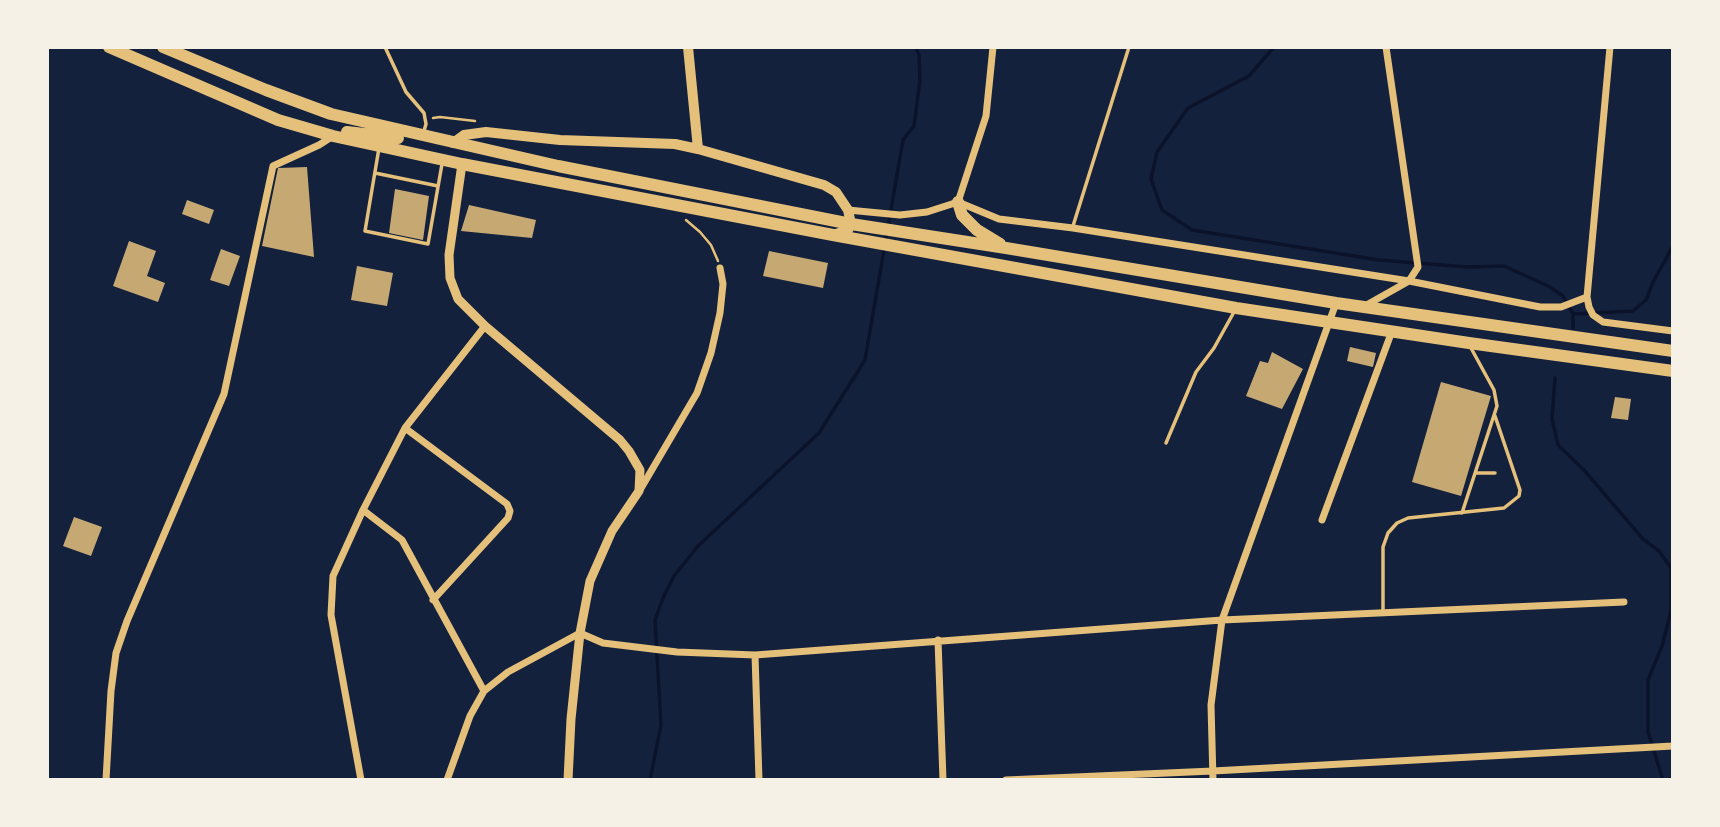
<!DOCTYPE html>
<style>
body{margin:0}
#map{position:relative;width:1720px;height:827px;overflow:hidden;background:#14213d;font-family:Raleway,sans-serif}
canvas{display:block}
.frame{position:absolute;inset:0;border:49px solid #f6f1e7;pointer-events:none}
</style>
<div id="map">
<canvas width="1720" height="827"></canvas>
<div class="frame"></div>
</div>
<script>
const context = document.querySelector('canvas').getContext('2d');
context.lineJoin = 'round';
const toPath = rows => new Path2D(rows.map(r => 'M' + r).join(''));
function stroke(path, color, width, dash) { context.strokeStyle = color; context.lineWidth = width; context.lineCap = dash ? 'butt' : 'round'; context.setLineDash(dash || []); context.stroke(path); }
function fillPath(path, color) { context.fillStyle = color; context.fill(path, 'evenodd'); }
stroke(toPath([
 [1274,47,1249,76,1188,108,1157,152,1151,179,1162,210,1192,230,1379,260,1468,267,1504,266,1548,286,1563,296,1573,314,1573,328],
 [1573,314,1633,311,1646,300,1653,282,1673,246],
 [1555,378,1552,419,1558,445,1584,470,1643,539,1659,551,1671,568,1671,611,1662,646,1648,680,1648,732,1663,780],
 [650,780,661,725,655,620,663,598,674,576,698,546,819,433,865,360,903,140,914,126,920,80,919,55,916,47]
]), '#0b132b', 3.5);
fillPath(toPath([
 [307,167,314,257,262,246,278,168],
 [395,189,429,196,423,240,389,233],
 [187,200,214,210,209,224,182,214],
 [469,205,536,220,532,238,461,231],
 [129,241,156,251,147,276,165,283,158,302,113,286],
 [221,249,240,256,229,286,210,280],
 [769,251,828,263,823,288,763,276],
 [357,266,393,273,387,306,351,300],
 [1350,347,1376,353,1373,367,1347,361],
 [1272,352,1303,369,1282,409,1246,396,1260,361,1268,363],
 [1441,382,1491,396,1461,496,1412,482],
 [1615,397,1631,399,1628,420,1611,418],
 [74,517,102,527,91,556,63,546]
]), '#c6a872');
stroke(toPath([
 [433,118,440,117,475,121],
 [686,220,700,232,711,245,718,261]
]), '#e5c07b', 2.5);
stroke(toPath([
 [385,47,406,92,424,113,426,124,424,131],
 [379,148,365,231,428,244,442,164],
 [375,173,438,186],
 [1073,226,1129,47],
 [1166,443,1196,372,1214,348,1234,312],
 [1477,473,1495,473],
 [1462,513,1497,406,1494,390,1471,348],
 [1383,612,1383,547,1388,533,1397,523,1408,518,1504,508,1519,496,1520,490,1495,416]
]), '#e5c07b', 3.5);
stroke(toPath([
 [1610,47,1587,297,1589,307,1593,315,1603,322,1673,331],
 [958,202,986,116,993,47],
 [848,210,900,215,927,212,958,202,999,219,1073,228,1409,281,1540,307,1561,307,1587,297],
 [1363,307,1409,281,1418,267,1386,47],
 [405,428,507,504,510,511,508,518,433,600],
 [640,490,697,393,711,353,720,313,723,284,720,268],
 [363,510,402,540,484,691],
 [1322,520,1392,331],
 [938,640,943,780],
 [755,655,759,780],
 [106,780,111,691,116,653,127,621,224,394,273,166,319,145,333,136],
 [361,780,331,615,333,576,363,510,405,428,485,326],
 [447,780,470,716,484,691,508,672,580,633,603,643,677,652,755,655,1222,620,1624,602],
 [1006,780,1213,771,1673,746],
 [1213,780,1211,705,1222,620,1336,303]
]), '#e5c07b', 7);
stroke(toPath([
 [462,164,449,255,450,278,458,299,485,326,620,440,629,451,640,470,639,491,612,531,590,581,580,633,571,719,568,780]
]), '#e5c07b', 9);
stroke(toPath([
 [688,47,698,149],
 [453,143,464,135,486,132,560,140,675,144,698,149,824,185,836,192,848,210,851,224,848,230,833,235]
]), '#e5c07b', 10);
stroke(toPath([
 [109,47,278,120,333,136,462,164,833,235,1236,308,1469,343,1673,371],
 [163,47,266,90,331,114,558,166,851,224,1006,248,1336,303,1673,351],
 [347,132,398,138],
 [958,202,962,215,977,230,1000,244]
]), '#e5c07b', 12);
</script>
